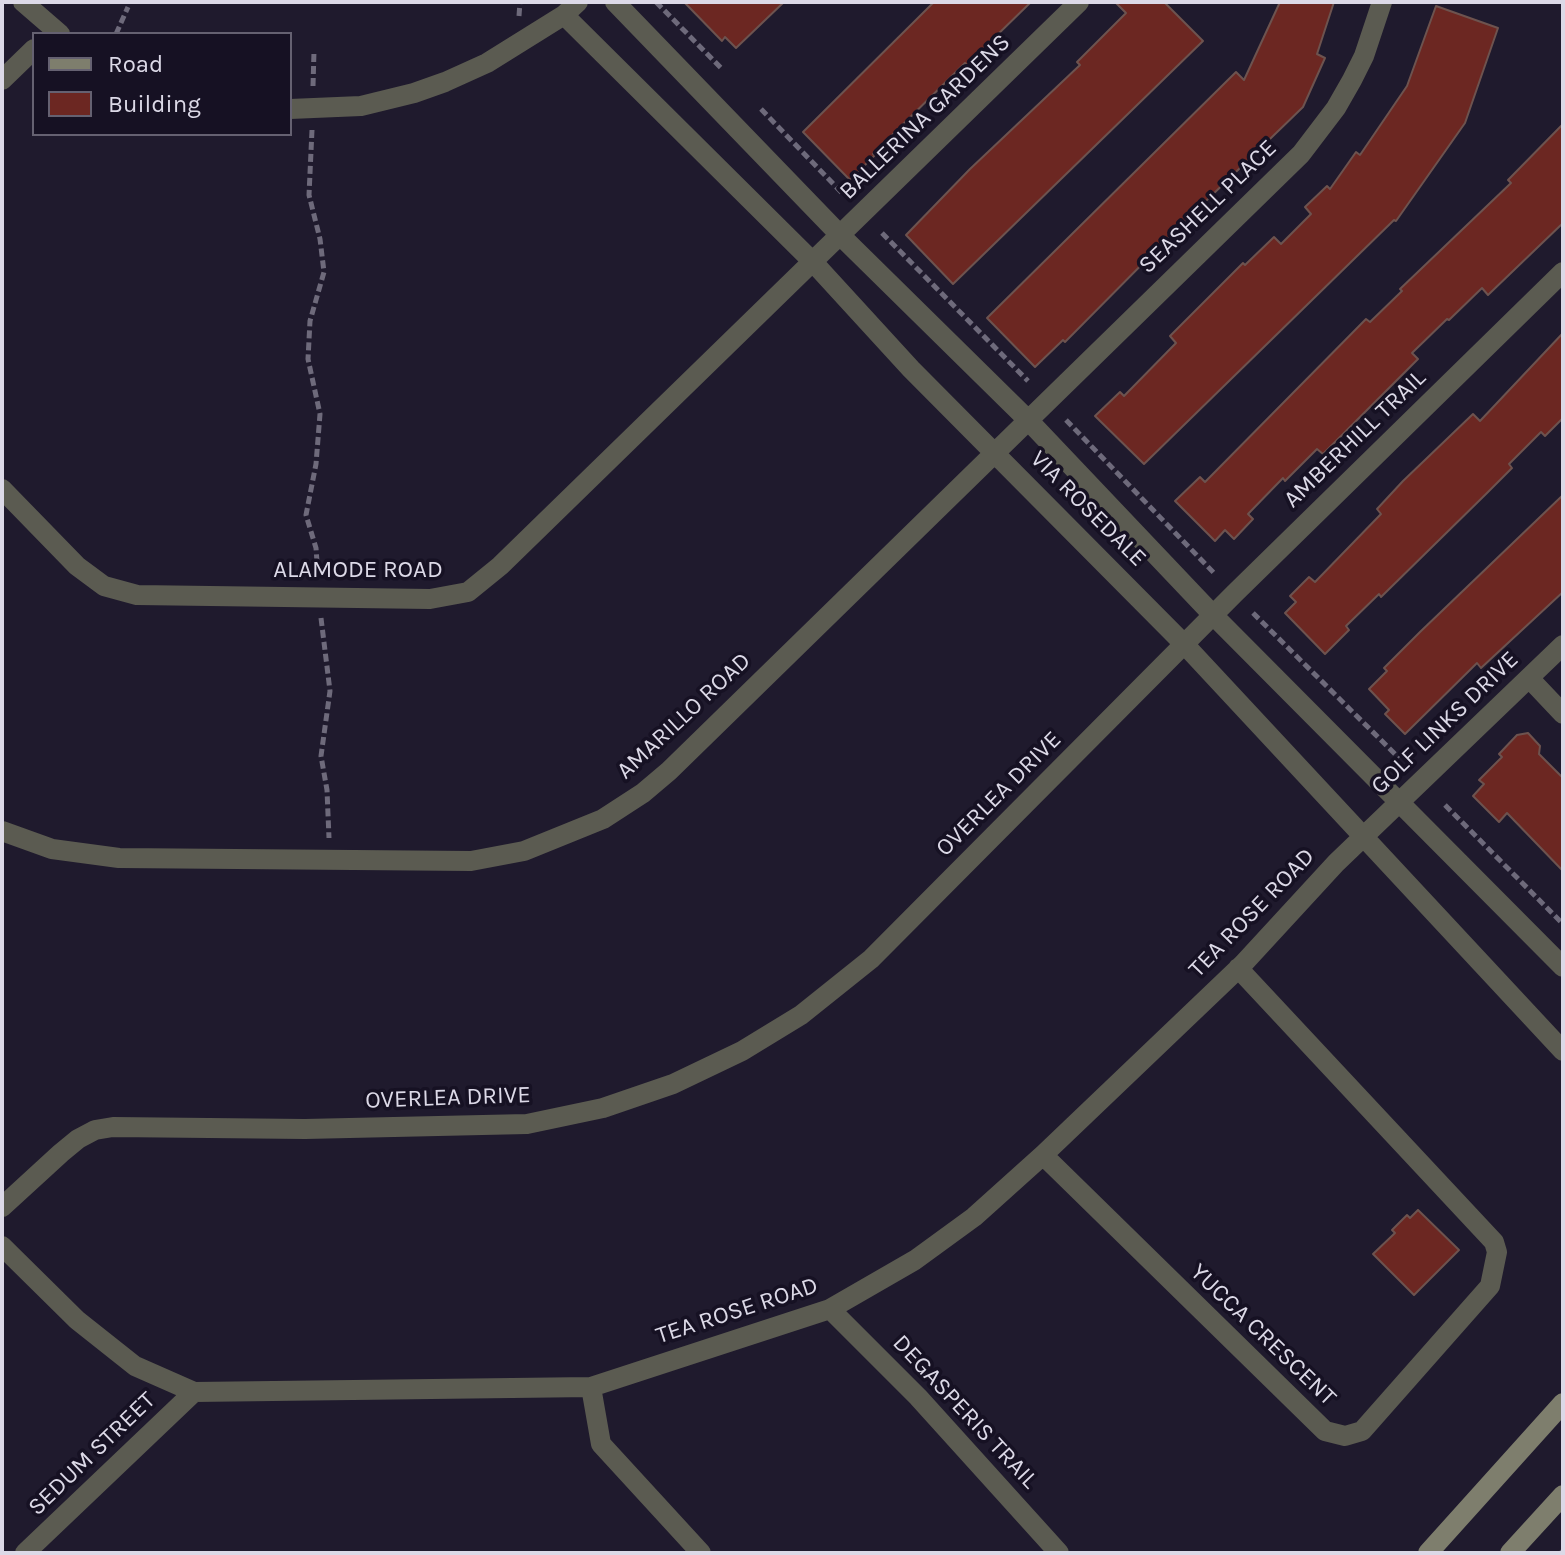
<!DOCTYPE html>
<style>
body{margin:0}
#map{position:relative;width:1565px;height:1555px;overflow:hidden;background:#1f1a2d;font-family:Karla,sans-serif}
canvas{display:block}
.frame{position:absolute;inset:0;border:4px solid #dcd9e7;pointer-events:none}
.legend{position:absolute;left:32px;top:32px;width:260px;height:104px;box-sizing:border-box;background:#161123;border:2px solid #656171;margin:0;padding:10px 14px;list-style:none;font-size:24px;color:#dcd9e7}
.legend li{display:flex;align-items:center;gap:16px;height:40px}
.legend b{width:40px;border:2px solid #656171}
</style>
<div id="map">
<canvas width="1565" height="1555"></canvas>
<div class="frame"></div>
<ul class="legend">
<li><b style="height:10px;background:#7e7e6d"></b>Road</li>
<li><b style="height:22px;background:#6c2722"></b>Building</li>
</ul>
</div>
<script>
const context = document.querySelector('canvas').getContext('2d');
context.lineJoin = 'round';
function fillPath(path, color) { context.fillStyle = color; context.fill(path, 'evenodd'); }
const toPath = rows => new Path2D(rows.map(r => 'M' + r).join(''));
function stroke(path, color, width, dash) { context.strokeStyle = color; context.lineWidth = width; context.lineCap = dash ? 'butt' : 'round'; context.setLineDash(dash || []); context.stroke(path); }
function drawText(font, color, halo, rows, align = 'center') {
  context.font = font + ' Karla,sans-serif'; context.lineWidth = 7; context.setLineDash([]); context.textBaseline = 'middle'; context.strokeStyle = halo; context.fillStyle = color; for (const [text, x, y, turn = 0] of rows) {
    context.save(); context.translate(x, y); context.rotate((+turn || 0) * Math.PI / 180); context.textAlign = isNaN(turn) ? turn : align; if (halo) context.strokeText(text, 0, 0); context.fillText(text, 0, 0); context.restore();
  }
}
const building = toPath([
 [684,2,784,2,736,48,725,37,722,41,684,2],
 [934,2,1031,2,991,41,996,46,972,70,965,63,873,154,875,155,850,180,803,132,934,2],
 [1115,2,1164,2,1203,41,953,284,906,235,970,169,1080,65,1077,62,1126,13,1115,2],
 [1280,2,1334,2,1317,54,1325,58,1303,107,1176,230,1065,342,1063,340,1035,367,987,318,1236,72,1244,80,1280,2],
 [1436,6,1498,28,1465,123,1396,221,1394,220,1144,464,1095,416,1120,392,1124,396,1176,343,1170,336,1243,263,1245,265,1274,237,1281,244,1311,214,1305,207,1327,186,1330,189,1356,152,1360,155,1407,86,1436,6],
 [1563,124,1563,223,1488,295,1482,288,1449,320,1447,319,1412,353,1418,359,1323,454,1317,449,1285,481,1283,478,1248,514,1253,519,1234,539,1225,530,1215,541,1175,501,1200,477,1205,482,1366,319,1370,322,1402,291,1400,289,1511,183,1508,180,1563,124],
 [1563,333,1563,418,1545,436,1541,432,1509,464,1512,468,1487,493,1381,597,1379,594,1346,626,1349,630,1325,654,1285,613,1296,602,1290,596,1309,577,1315,582,1381,514,1377,509,1403,481,1473,414,1480,421,1563,333],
 [1563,495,1563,592,1481,668,1477,663,1405,734,1385,714,1389,710,1369,689,1387,671,1384,668,1420,632,1563,495],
 [1528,733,1540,746,1539,754,1563,778,1563,871,1507,813,1499,822,1473,796,1484,784,1479,780,1502,757,1499,754,1517,735,1528,733],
 [1418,1210,1459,1250,1414,1295,1373,1254,1395,1233,1392,1230,1407,1215,1410,1218,1418,1210]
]);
fillPath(building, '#6c2722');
stroke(building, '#6d534f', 2);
stroke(toPath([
 [656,2,723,70],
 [519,16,520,2],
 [116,34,128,7],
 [313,86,314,51],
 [761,109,843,194],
 [312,130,309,195,320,239,324,272,310,321,308,359,320,414,316,464,306,515,316,548,318,576],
 [882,233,1028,381],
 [1066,420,1214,573],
 [1253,613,1399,758],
 [321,618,330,691,321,756,327,790,329,838],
 [1445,805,1563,924],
 [1561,1553,1563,1551]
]), '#6e6a7b', 5, [8, 4]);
stroke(toPath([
 [23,2,60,34],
 [615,2,841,236,1028,420,1213,615,1563,967],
 [564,15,813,262,911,369,1185,645,1563,1051],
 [2,80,34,49],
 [290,109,361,106,414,93,445,82,487,63,564,15,578,2],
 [2,489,77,566,104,586,137,595,430,599,468,592,500,566,1079,2],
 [1529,678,1563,714],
 [2,831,52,849,119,858,471,861,524,851,603,819,643,793,669,771,1301,154,1336,108,1352,80,1364,56,1382,2],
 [1043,1155,1325,1431,1345,1436,1362,1431,1490,1286,1497,1252,1494,1242,1238,968],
 [2,1207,61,1153,78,1139,95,1130,113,1127,305,1129,527,1124,603,1108,673,1084,742,1051,801,1015,871,959,1234,594,1563,272],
 [2,1246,77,1320,135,1366,194,1392,591,1387,830,1309,915,1260,974,1217,1043,1155,1243,964,1336,863,1563,645],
 [830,1309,918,1397,1059,1553],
 [591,1387,601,1444,701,1553],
 [25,1553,194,1392]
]), '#5b5b51', 20);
stroke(toPath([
 [1428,1553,1563,1403],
 [1510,1553,1563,1495]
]), '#7e7e6d', 20);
drawText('24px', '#dcd9e7', '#161123', [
 ["BALLERINA GARDENS",925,117,-44],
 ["SEASHELL PLACE",1208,207,-44],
 ["AMBERHILL TRAIL",1355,439,-44],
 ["VIA ROSEDALE",1088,509,45],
 ["ALAMODE ROAD",358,570],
 ["AMARILLO ROAD",684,716,-43],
 ["GOLF LINKS DRIVE",1445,723,-44],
 ["OVERLEA DRIVE",999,794,-45],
 ["TEA ROSE ROAD",1252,913,-46],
 ["OVERLEA DRIVE",448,1098,-2],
 ["TEA ROSE ROAD",737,1311,-18],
 ["YUCCA CRESCENT",1263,1335,44],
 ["DEGASPERIS TRAIL",965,1412,47],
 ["SEDUM STREET",92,1454,-44]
]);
</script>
